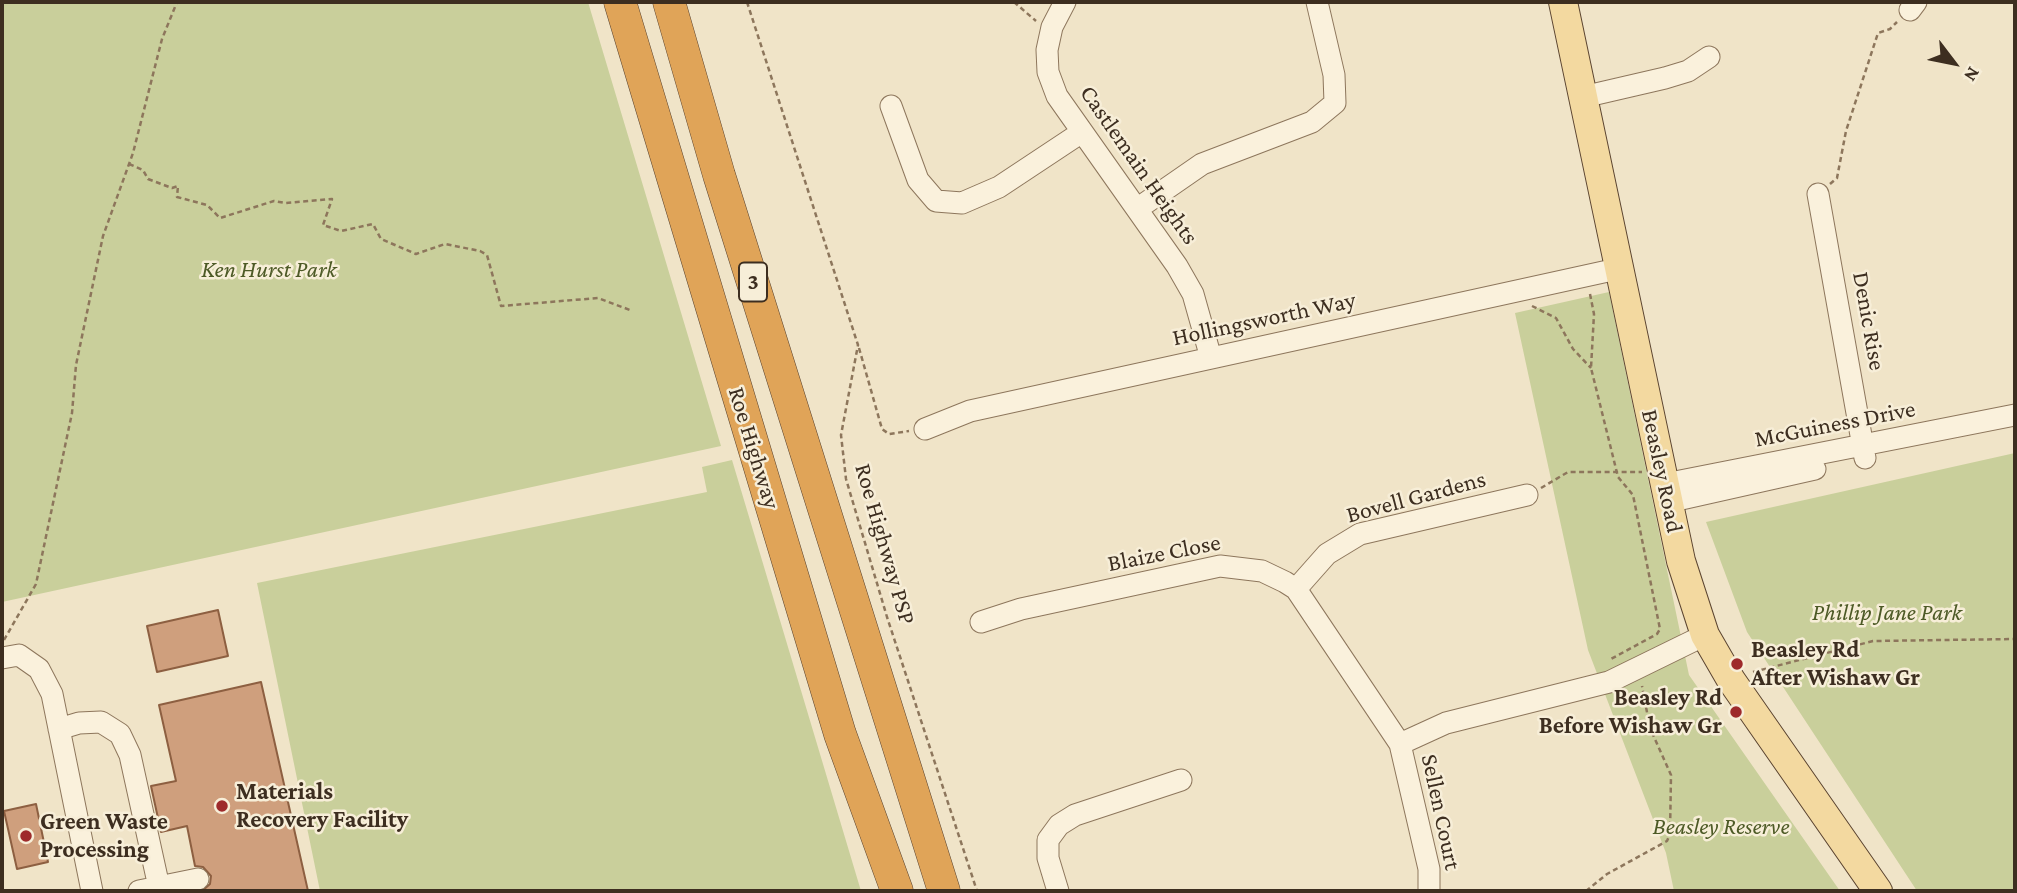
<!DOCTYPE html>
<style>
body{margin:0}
#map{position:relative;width:2017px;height:893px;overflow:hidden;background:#f0e4c8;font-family:"Crimson Pro",serif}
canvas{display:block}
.frame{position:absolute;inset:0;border:4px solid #3d2e20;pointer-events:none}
.north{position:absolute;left:1919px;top:28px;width:70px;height:70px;-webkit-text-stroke:5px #f7eed8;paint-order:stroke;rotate:122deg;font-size:19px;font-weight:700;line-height:28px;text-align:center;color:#3d2e20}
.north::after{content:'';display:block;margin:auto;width:24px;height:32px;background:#3d2e20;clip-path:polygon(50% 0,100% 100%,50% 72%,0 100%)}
</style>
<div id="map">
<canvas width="2017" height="893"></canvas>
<div class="frame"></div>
<div class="north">N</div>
</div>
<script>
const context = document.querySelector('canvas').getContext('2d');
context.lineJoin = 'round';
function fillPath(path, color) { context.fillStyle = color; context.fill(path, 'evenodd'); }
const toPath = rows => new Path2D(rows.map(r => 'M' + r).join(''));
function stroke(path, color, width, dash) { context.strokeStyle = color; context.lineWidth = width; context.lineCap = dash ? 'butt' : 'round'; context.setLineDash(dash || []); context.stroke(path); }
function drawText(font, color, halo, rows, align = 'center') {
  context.font = font + ' "Crimson Pro",serif'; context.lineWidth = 5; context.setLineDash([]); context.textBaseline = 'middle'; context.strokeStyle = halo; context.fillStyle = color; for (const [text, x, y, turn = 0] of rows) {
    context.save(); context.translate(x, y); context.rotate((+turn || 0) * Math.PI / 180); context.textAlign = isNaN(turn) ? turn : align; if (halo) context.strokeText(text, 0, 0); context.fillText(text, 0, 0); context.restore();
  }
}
fillPath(toPath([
 [2,2,588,2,721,446,2,602],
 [1609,292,1689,675,1840,891,1674,891,1666,853,1588,650,1515,313],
 [2015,453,2015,891,1917,891,1747,632,1706,522],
 [732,460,861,891,320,891,257,583,707,492,702,467]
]), '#c9cf9b');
const building = toPath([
 [218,610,228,656,157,672,147,626,218,610],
 [261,682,308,891,202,891,210,884,211,876,203,867,195,866,187,826,161,832,151,786,176,781,159,705,261,682],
 [36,804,48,862,17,869,4,811,36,804]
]);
fillPath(building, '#cf9f7d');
stroke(building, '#8d5f41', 2);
const minor = toPath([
 [1065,2,1052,27,1047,50,1048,72,1057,96,1177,266,1193,294,1211,358],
 [1910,10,1916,2],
 [1583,97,1665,78,1688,71,1709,57],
 [891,106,918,180,936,201,962,203,999,187,1082,132],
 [1818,194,1865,458],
 [1137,209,1202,164,1312,122,1335,103,1334,75,1317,2],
 [925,429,970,411,1617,269],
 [1665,484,2015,415],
 [1668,502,1815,469],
 [1296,589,1327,554,1360,534,1527,495],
 [981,622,1021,609,1220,566,1262,571,1285,582,1296,589,1400,744,1429,869,1429,891],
 [2,658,19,655,39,669,52,694,92,891],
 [59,729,79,723,101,722,120,734,130,755,159,887],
 [1400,744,1446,723,1609,682,1705,635],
 [139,891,198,879],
 [1058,891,1048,858,1048,840,1059,825,1075,815,1181,780]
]);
const major = toPath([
 [1563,2,1681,561,1705,635,1731,680,1878,891]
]);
const highway = toPath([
 [620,2,840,734,897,891],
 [669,2,719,175,944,891]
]);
stroke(minor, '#8d765c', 23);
stroke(major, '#5b4430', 30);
stroke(highway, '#5b4430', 33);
stroke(toPath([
 [747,2,858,345,841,435,846,479,887,617,977,891],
 [1014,2,1036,21],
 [129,164,143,170,148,179,172,188,178,186,177,197,207,205,220,218,274,201,285,203,332,199,323,225,341,231,373,224,381,239,416,254,445,244,480,251,487,255,501,306,598,298,630,310],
 [1830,184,1837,178,1846,131,1878,33,1890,29,1897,22],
 [1590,294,1594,314,1591,368,1618,477,1633,495,1660,629,1657,634,1611,659],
 [1532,306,1556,318,1573,349,1591,368],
 [859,348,882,429,889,434,909,431],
 [1541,488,1568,472,1642,472],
 [4,640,36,584,72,413,76,365,103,236,133,153,162,39,177,2],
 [1753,672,1873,641,2015,639],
 [1586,891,1607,874,1667,841,1670,834,1671,775,1650,728,1642,686]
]), '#8d765c', 2.5, [5, 3.5]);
stroke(minor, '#faf1dc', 21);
stroke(major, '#f3d9a0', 28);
stroke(highway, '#e0a458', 32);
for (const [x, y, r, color] of [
 [1737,664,7,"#9e2a2b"],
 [1736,712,7,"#9e2a2b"],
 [222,806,7,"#9e2a2b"],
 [26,836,7,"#9e2a2b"]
]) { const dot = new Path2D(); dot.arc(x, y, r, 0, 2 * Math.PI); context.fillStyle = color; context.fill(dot); stroke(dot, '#f7eed8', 2.5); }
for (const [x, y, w] of [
 [753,282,28]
]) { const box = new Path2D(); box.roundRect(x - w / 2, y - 19.5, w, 39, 5); context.fillStyle = '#f7eed8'; context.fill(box); stroke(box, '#3d2e20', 2); }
drawText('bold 23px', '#3d2e20', null, [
 ["3",753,282]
]);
drawText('24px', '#3d2e20', '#f7eed8', [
 ["Castlemain Heights",1139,165,55],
 ["Hollingsworth Way",1264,319,-12],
 ["Denic Rise",1869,321,80],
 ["McGuiness Drive",1835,424,-11],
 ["Roe Highway",754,448,73],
 ["Beasley Road",1662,471,78],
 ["Bovell Gardens",1416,497,-15],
 ["Roe Highway PSP",885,544,74],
 ["Blaize Close",1164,553,-11],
 ["Sellen Court",1441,812,78]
]);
drawText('italic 24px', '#4d5a26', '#f7eed8', [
 ["Ken Hurst Park",269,270],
 ["Phillip Jane Park",1887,613],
 ["Beasley Reserve",1721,827]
]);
drawText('bold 24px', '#3d2e20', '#f7eed8', [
 ["Beasley Rd",1751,650],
 ["After Wishaw Gr",1751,678],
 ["Beasley Rd",1722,698,"right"],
 ["Before Wishaw Gr",1722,726,"right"],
 ["Materials",236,792],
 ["Recovery Facility",236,820],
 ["Green Waste",40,822],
 ["Processing",40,850]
], 'left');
</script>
